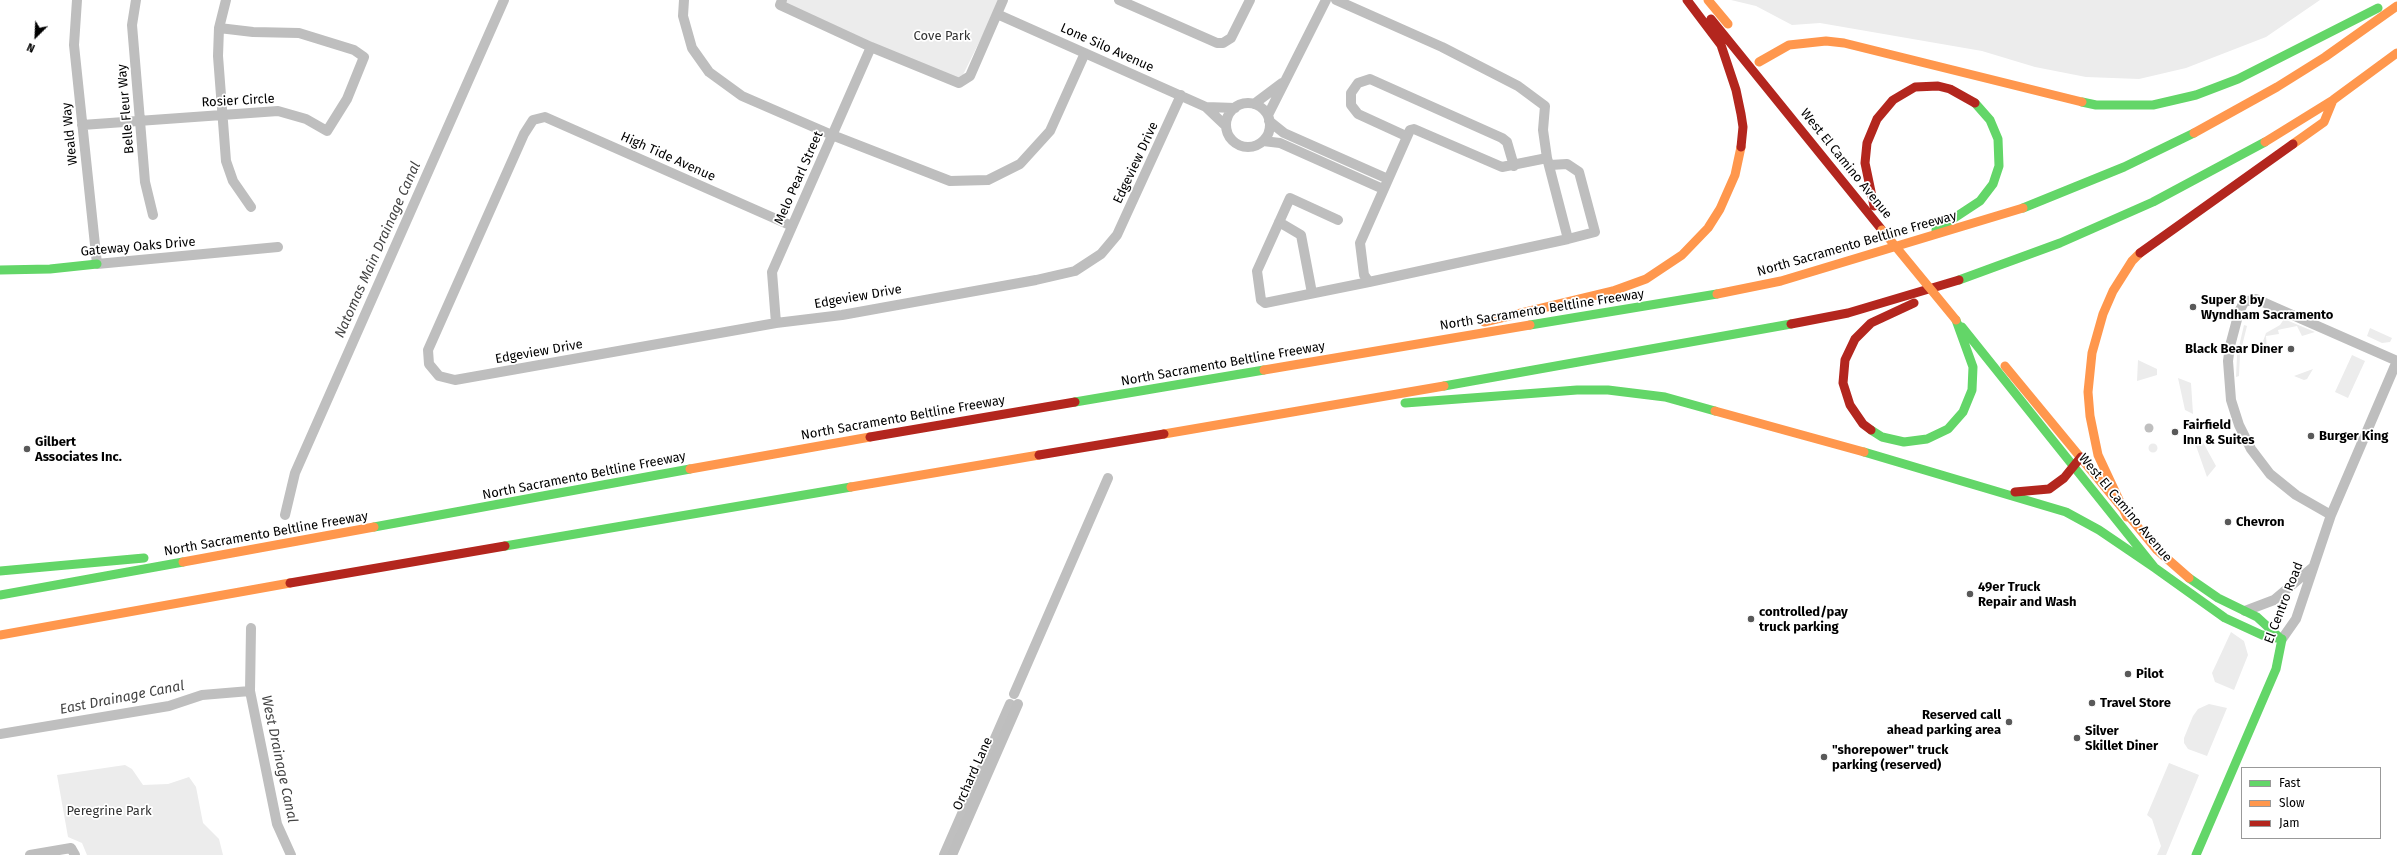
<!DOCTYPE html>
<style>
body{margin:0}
#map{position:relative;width:2397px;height:855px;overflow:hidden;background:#fff;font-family:"Fira Sans",sans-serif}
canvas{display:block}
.legend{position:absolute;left:2241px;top:767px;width:140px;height:72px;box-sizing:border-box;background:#fff;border:1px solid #999;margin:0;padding:5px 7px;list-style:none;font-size:12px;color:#000}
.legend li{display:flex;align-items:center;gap:8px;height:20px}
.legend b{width:20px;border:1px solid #999}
.north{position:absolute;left:16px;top:16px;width:40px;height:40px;-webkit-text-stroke:3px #fff;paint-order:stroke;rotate:204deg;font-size:11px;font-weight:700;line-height:16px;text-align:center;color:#000}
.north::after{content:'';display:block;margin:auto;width:14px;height:18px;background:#000;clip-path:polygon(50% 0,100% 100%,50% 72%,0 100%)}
</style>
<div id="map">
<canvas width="2397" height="855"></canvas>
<ul class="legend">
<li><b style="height:5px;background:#63d668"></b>Fast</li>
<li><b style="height:5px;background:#ff974d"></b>Slow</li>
<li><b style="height:5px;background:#b3261e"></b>Jam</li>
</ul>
<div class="north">N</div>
</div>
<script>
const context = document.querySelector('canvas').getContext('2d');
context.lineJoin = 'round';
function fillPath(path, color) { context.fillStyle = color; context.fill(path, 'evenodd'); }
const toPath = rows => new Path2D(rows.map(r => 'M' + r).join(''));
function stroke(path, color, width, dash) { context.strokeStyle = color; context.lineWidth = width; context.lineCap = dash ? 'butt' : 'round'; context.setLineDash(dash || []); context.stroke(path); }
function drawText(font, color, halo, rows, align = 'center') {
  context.font = font + ' "Fira Sans",sans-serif'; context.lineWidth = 3.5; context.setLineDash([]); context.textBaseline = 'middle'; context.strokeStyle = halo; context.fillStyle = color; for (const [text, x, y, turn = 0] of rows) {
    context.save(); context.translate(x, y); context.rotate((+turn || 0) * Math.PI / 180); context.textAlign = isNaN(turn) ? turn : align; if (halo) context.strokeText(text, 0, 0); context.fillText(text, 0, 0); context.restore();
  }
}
fillPath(toPath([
 [782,0,1000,0,959,83,780,5],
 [1731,0,2320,0,2266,37,2186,68,2139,79,2086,77,2035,67,1982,51,1820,23,1792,25,1756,6],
 [2284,319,2315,332,2302,336,2297,326,2282,329,2278,330,2279,334,2266,336,2267,349,2261,347,2266,333,2280,325],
 [2244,325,2247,326,2240,354,2239,376,2236,377,2237,355],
 [2370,328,2392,338,2390,342,2382,343,2367,336],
 [2352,355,2365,361,2348,398,2335,392],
 [2138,360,2157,369,2157,375,2137,381],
 [2313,369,2307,379,2304,380,2294,376],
 [2178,378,2191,383,2193,414,2185,410],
 [2199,435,2216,466,2207,477,2195,443],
 '2148.5 448a4.5 4.5 0 1 1 9 0a4.5 4.5 0 1 1-9 0Z',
 [2231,632,2244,641,2248,655,2234,690,2215,682,2212,673],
 [2209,704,2227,708,2207,756,2188,749,2184,743,2184,738,2193,716,2198,709],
 [2169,763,2199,775,2166,855,2157,855,2161,846,2152,819,2147,815],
 [125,765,132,769,143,785,168,784,189,777,196,787,203,823,219,839,223,855,87,855,82,843,68,837,57,775]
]), '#ececec');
fillPath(toPath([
 '2144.5 428a4.5 4.5 0 1 1 9 0a4.5 4.5 0 1 1-9 0Z'
]), '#bfbfbf');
stroke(toPath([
 [285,515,295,473,504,0],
 [251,628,250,691,277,824,291,855],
 [1014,694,1108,478],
 [0,734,169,706,202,695,250,691],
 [944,855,1010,704]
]), '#bfbfbf', 10);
stroke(toPath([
 [77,0,74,45,97,264,278,247],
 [136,0,132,25,140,121,145,182,153,215],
 [226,0,219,28,218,56,226,161,233,181,251,207],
 [684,0,683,16,692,48,709,72,742,96,832,135,950,181,988,180,1020,164,1050,131,1085,53],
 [782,0,780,5,871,47,959,83,970,76,1003,0],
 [1119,0,1217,43,1223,43,1231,38,1250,0],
 [1336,0,1442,47,1518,86,1545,106,1543,130,1547,158,1568,239,1369,282,1364,275,1360,243,1410,130,1414,129,1502,167,1547,158],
 [997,14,1206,107,1226,126],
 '1226 125a22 22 0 1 1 44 0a22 22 0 1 1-44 0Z',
 [1254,104,1282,83],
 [1206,107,1235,108],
 [1268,115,1326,0],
 [1269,121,1284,133,1388,179],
 [82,125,278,111,306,119,327,131,347,99,364,57,354,50,299,33,253,32,219,28],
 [1406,136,1358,114,1351,105,1351,93,1358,83,1370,79,1502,138,1507,142,1514,166],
 [1263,141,1280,143,1383,189],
 [1550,165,1567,164,1579,172,1595,232,1568,239],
 [1338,220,1290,198,1257,271,1261,300,1265,303,1369,282],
 [1279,222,1301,235,1312,293],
 [792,226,545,117,533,120,524,134,428,350,429,364,439,376,455,380,776,323,842,315,1036,280,1075,271,1101,254,1117,235,1181,95],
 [776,323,772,272,871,47],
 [2331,515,2296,495,2270,474,2251,449,2239,425,2231,400,2228,361,2230,346,2239,312,2244,302,2256,299,2397,361],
 [2245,611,2274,600,2312,568],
 [2282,639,2296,619,2331,515,2397,361],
 [30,855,71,848,75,855],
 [952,855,1018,704]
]), '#bebebe', 10);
stroke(toPath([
 [2082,102,2096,105,2153,105,2196,95,2238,79,2378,8],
 [2023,208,2124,167,2194,133],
 [1936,230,1980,201,1993,184,1999,166,1998,139,1990,120,1975,103],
 [0,270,50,269,97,264],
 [1959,280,2060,243,2153,202,2265,142],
 [1530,325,1717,294],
 [1962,327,2155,568,2225,618,2262,635,2282,639],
 [1444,386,1791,324],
 [1075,402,1264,370],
 [1405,403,1577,390,1608,390,1665,397,1715,411],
 [1871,430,1882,437,1904,442,1927,439,1948,429,1963,412,1972,390,1973,367,1956,320],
 [1864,452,2066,512,2099,530,2155,568],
 [374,527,690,469],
 [505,546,851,487],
 [0,571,144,558],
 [2189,578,2218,598,2257,617,2280,638],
 [0,595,183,562],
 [2196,855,2276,669,2282,639]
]), '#63d668', 9);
stroke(toPath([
 [1708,0,1728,24],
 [1759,62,1789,45,1826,41,1844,43,2082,102],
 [2194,133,2277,87,2325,57,2397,6],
 [2265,142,2333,100,2397,53],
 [2293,144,2324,122,2333,100],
 [1717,294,1781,281,2023,208],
 [1484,322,1613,291,1646,279,1682,255,1708,228,1720,209,1735,175,1741,147],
 [2005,366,2156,549,2189,578],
 [1264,370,1530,325],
 [1715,411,1864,452],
 [1164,434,1444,386],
 [690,469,870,437],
 [851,487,1039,455],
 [2127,517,2098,455,2090,416,2088,392,2092,353,2103,314,2113,291,2132,261,2140,253],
 [183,562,374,527],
 [0,635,290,583]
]), '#ff974d', 9);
stroke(toPath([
 [1687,0,1721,45,1736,90,1741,114,1743,127,1741,147],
 [1711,19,1882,230],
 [1874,206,1865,163,1867,143,1877,119,1893,100,1915,87,1938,86,1950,89,1975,103],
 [2140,253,2293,144],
 [1791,324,1848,313,1959,280],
 [1871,430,1863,424,1850,405,1843,383,1845,360,1855,339,1871,323,1914,303],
 [870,437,1075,402],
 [1039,455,1164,434],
 [2015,492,2049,489,2064,478,2081,457],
 [290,583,505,546]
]), '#b3261e', 9);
stroke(toPath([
 [1882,230,1956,320]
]), '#ff974d', 9);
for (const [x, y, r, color] of [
 [2193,307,4,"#595959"],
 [2291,349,4,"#595959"],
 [2175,432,4,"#595959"],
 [2311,436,4,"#595959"],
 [27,449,4,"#595959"],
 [2228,522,4,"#595959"],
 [1970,594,4,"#595959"],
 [1751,619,4,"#595959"],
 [2128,674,4,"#595959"],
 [2092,703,4,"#595959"],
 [2009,722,4,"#595959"],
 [2077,738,4,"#595959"],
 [1824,757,4,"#595959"]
]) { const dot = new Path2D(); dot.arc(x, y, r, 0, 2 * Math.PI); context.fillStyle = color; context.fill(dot); stroke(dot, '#fff', 1.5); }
drawText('13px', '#333', '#fff', [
 ["Cove Park",942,36],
 ["Peregrine Park",109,811]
]);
drawText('13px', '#000', '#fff', [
 ["Lone Silo Avenue",1107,48,24],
 ["Rosier Circle",238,101,-3],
 ["Belle Fleur Way",126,109,-95],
 ["Weald Way",70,134,-96],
 ["High Tide Avenue",668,157,24],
 ["Edgeview Drive",1136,163,-65],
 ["West El Camino Avenue",1846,164,51],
 ["Melo Pearl Street",799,178,-66],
 ["North Sacramento Beltline Freeway",1857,244,-16],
 ["Gateway Oaks Drive",138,247,-5],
 ["Edgeview Drive",858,297,-10],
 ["North Sacramento Beltline Freeway",1542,310,-9],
 ["Edgeview Drive",539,352,-10],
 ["North Sacramento Beltline Freeway",1223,364,-10],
 ["North Sacramento Beltline Freeway",903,418,-10],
 ["North Sacramento Beltline Freeway",584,476,-11],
 ["West El Camino Avenue",2125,508,50],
 ["North Sacramento Beltline Freeway",266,534,-10],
 ["El Centro Road",2284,603,-69],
 ["Orchard Lane",973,774,-66]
]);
drawText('bold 13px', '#000', '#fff', [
 ["Super 8 by",2201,300],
 ["Wyndham Sacramento",2201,315],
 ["Black Bear Diner",2283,349,"right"],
 ["Fairfield",2183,425],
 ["Inn & Suites",2183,440],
 ["Burger King",2319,436],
 ["Gilbert",35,442],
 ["Associates Inc.",35,457],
 ["Chevron",2236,522],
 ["49er Truck",1978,587],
 ["Repair and Wash",1978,602],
 ["controlled/pay",1759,612],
 ["truck parking",1759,627],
 ["Pilot",2136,674],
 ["Travel Store",2100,703],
 ["Reserved call",2001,715,"right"],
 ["ahead parking area",2001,730,"right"],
 ["Silver",2085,731],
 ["Skillet Diner",2085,746],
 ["\"shorepower\" truck",1832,750],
 ["parking (reserved)",1832,765]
], 'left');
drawText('italic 14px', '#444', '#fff', [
 ["Natomas Main Drainage Canal",378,250,-66],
 ["East Drainage Canal",122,698,-11],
 ["West Drainage Canal",279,759,78]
]);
</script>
